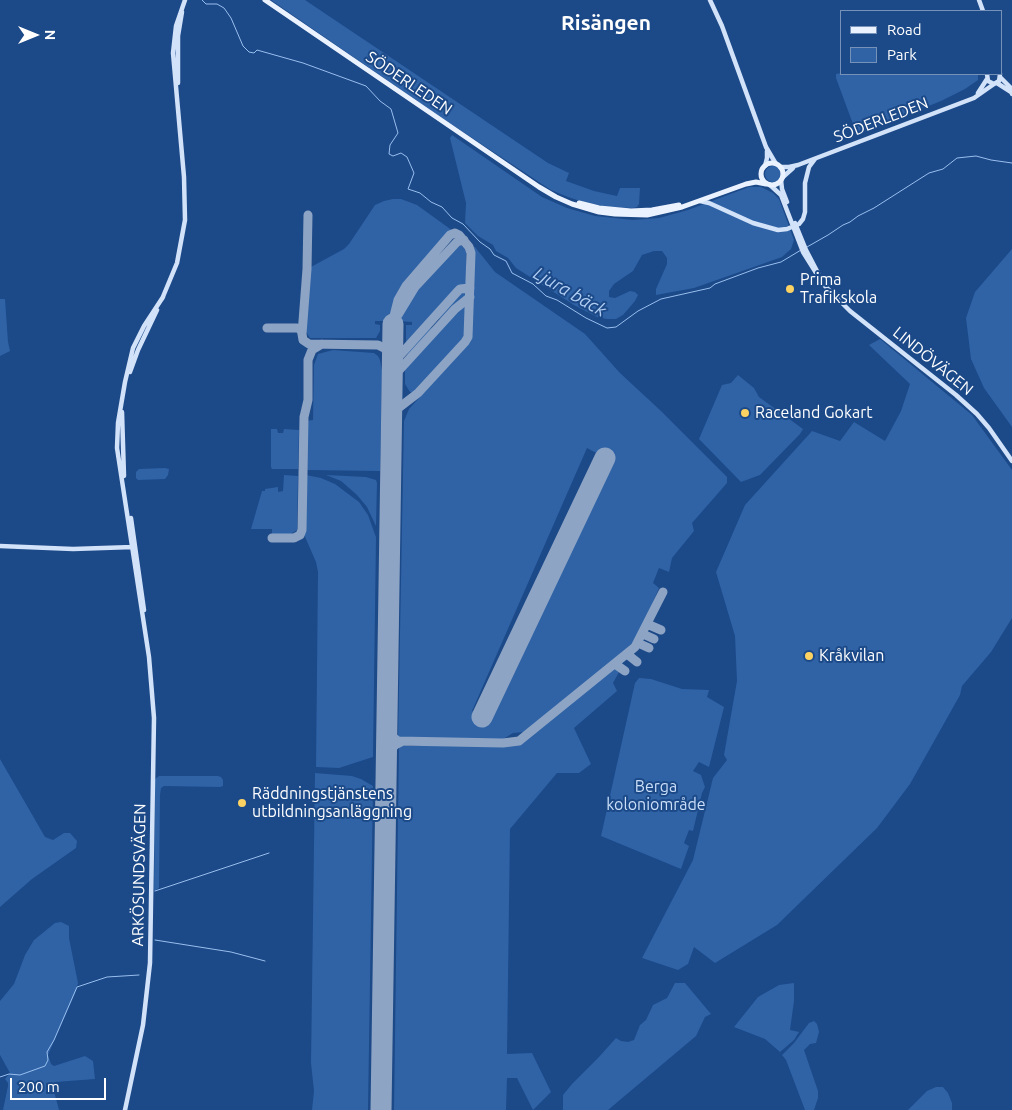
<!DOCTYPE html>
<meta charset="utf-8">
<style>
body{margin:0}
#map{position:relative;width:1012px;height:1110px;overflow:hidden;background:#1c4988;font-family:Ubuntu,sans-serif}
canvas{display:block}
.legend{position:absolute;left:840px;top:10px;width:162px;height:65px;box-sizing:border-box;background:#1c4988;border:1px solid #7792b8;margin:0;padding:6px 9px;list-style:none;font-size:15px;color:#fff}
.legend li{display:flex;align-items:center;gap:10px;height:25px}
.legend b{width:25px;border:1px solid #7792b8}
.north{position:absolute;left:10px;top:10px;width:50px;height:50px;-webkit-text-stroke:4px #1c4988;paint-order:stroke;rotate:90deg;font-size:14px;font-weight:700;line-height:20px;text-align:center;color:#fff}
.north::after{content:'';display:block;margin:auto;width:18px;height:22px;background:#fff;clip-path:polygon(50% 0,100% 100%,50% 72%,0 100%)}
.scale{position:absolute;left:10px;top:1078px;width:96px;height:22px;box-sizing:border-box;border:2px solid #fff;border-top:0;padding-left:6px;font-size:15px;line-height:18px;white-space:nowrap;color:#fff;-webkit-text-stroke:4px #1c4988;paint-order:stroke}
</style>
<div id="map">
<canvas width="1012" height="1110"></canvas>
<ul class="legend">
<li><b style="height:6px;background:#ebf2ff"></b>Road</li>
<li><b style="height:14px;background:#2f63a6"></b>Park</li>
</ul>
<div class="north">N</div>
<div class="scale">200 m</div>
</div>
<script>
const context = document.querySelector('canvas').getContext('2d');
context.lineJoin = 'round';
function fillPath(path, color) { context.fillStyle = color; context.fill(path, 'evenodd'); }
const toPath = rows => new Path2D(rows.map(r => 'M' + r).join(''));
function stroke(path, color, width, dash) { context.strokeStyle = color; context.lineWidth = width; context.lineCap = dash ? 'butt' : 'round'; context.setLineDash(dash || []); context.stroke(path); }
function drawText(font, color, halo, rows, align = 'center') {
  context.font = font + ' Ubuntu,sans-serif'; context.lineWidth = 4; context.setLineDash([]); context.textBaseline = 'middle'; context.strokeStyle = halo; context.fillStyle = color; for (const [text, x, y, turn = 0] of rows) {
    context.save(); context.translate(x, y); context.rotate((+turn || 0) * Math.PI / 180); context.textAlign = isNaN(turn) ? turn : align; if (halo) context.strokeText(text, 0, 0); context.fillText(text, 0, 0); context.restore();
  }
}
fillPath(toPath([
 [271,0,305,0,548,163,569,173,566,181,594,191,617,196,620,188,640,188,639,204,637,207,633,208,606,207,590,204,568,197,551,190,439,116],
 [841,73,978,74,978,80,965,89,941,101,857,135,836,78,836,74],
 [452,135,542,197,567,208,595,216,633,220,659,218,688,210,749,187,761,187,773,193,779,199,794,240,791,249,782,257,694,288,656,295,656,289,667,264,667,258,662,251,654,251,642,255,633,271,614,284,609,291,609,297,615,298,630,291,635,292,638,295,635,301,623,315,616,319,607,319,597,317,574,305,516,268,508,258,496,251,493,245,478,236,465,223,466,203,450,138],
 '765 174a8 8 0 1 1 16 0a8 8 0 1 1-16 0Z',
 [393,199,401,199,417,205,453,231,405,282,398,295,390,321,375,321,375,324,380,325,380,331,376,338,310,338,306,332,309,268,344,249,349,244,375,205,384,201],
 [459,246,462,246,466,251,466,287,459,288,454,292,406,345,406,325,412,325,412,322,397,321,403,308,423,283,455,248],
 [470,246,475,247,495,272,585,334,620,373,661,411,727,477,727,483,692,523,694,531,672,558,669,572,659,568,653,583,659,588,639,635,631,647,524,732,513,733,500,741,460,742,398,740,404,421,409,409,461,351,471,335,473,255],
 [587,448,613,462,490,720,472,711],
 [1012,249,1012,427,984,388,971,359,966,318,975,292],
 [431,261,433,265,408,293,395,315,406,287,427,264],
 [464,292,466,295,443,318,438,319,438,315,442,310,457,294],
 [0,299,5,299,8,342,10,351,0,356],
 [461,306,465,308,466,313,465,334,463,341,415,393,410,392,405,384,405,368,407,365],
 [430,326,432,329,431,331,407,357,408,349,421,334],
 [880,339,972,415,1012,470,1012,618,991,652,962,686,960,695,910,784,877,828,777,925,715,963,694,947,688,964,678,970,642,958,693,860,713,778,727,760,724,755,737,681,735,636,716,572,745,505,812,431,840,441,854,422,885,441,901,411,910,384,869,345],
 [333,350,374,353,378,356,380,360,382,371,380,471,306,470,307,421,313,420,314,365,318,354],
 [738,375,754,388,759,397,803,429,800,434,760,475,741,482,699,439,722,385,731,383],
 [271,429,277,429,278,433,283,433,284,429,299,430,298,469,272,469,271,467],
 [165,468,169,469,168,475,165,479,138,480,136,478,136,472,139,469],
 [284,475,298,476,297,530,288,536,272,536,272,529,251,529,262,491,265,491,265,489,278,487,278,492,283,491],
 [306,475,321,478,335,484,359,502,368,515,376,537,373,757,339,768,316,767,318,572,316,562,302,530,305,529],
 [326,475,366,477,376,480,377,483,376,526,367,507,357,495,341,481],
 [614,668,619,672,613,683,617,691,574,728,591,764,579,773,557,773,510,829,507,1054,532,1053,551,1092,533,1110,517,1078,507,1078,506,1110,394,1110,399,746,517,745],
 [639,678,651,679,682,689,709,690,707,697,724,707,709,767,699,762,693,771,701,775,705,787,702,793,693,831,689,830,684,843,689,846,681,869,601,836,635,683],
 [0,759,45,837,53,840,64,833,70,833,77,841,76,848,32,879,0,907],
 [315,773,352,776,361,779,373,786,368,1110,312,1110,314,1091,311,1063],
 [159,776,218,776,221,777,223,780,223,786,220,787,164,786,161,788,160,795,159,888,154,891,155,779],
 [61,922,69,926,69,938,78,983,76,991,48,1055,51,1064,54,1066,85,1056,93,1061,95,1079,55,1082,52,1084,59,1110,3,1110,8,1086,8,1083,5,1079,10,1073,0,1055,0,1001,14,984,25,955,34,940,55,923],
 [675,983,685,983,711,1014,705,1017,696,1036,608,1110,563,1110,563,1095,572,1084,598,1058,616,1038,621,1041,628,1042,634,1040,640,1025,646,1020,653,1005,667,998],
 [794,983,794,1001,790,1030,799,1032,794,1040,780,1052,765,1039,734,1027,758,997,779,985],
 [814,1021,817,1024,819,1032,816,1043,810,1044,804,1050,818,1091,818,1098,814,1110,805,1110,786,1060,782,1055,794,1043,809,1023],
 [936,1087,943,1087,948,1093,952,1103,952,1110,908,1110,927,1091]
]), '#2f63a6');
stroke(toPath([
 [202,0,206,4,217,4,224,8,231,18,243,46,249,52,254,53,257,50,303,63,366,86,380,101,391,109,398,133,390,145,389,154,393,156,401,153,407,157,414,173,408,189,420,193,431,202,442,207,452,218,463,224,480,242,490,249,494,255,506,261,512,273,533,284,546,296,557,300,586,318,607,328,616,327,638,311,661,299,710,288,715,284,758,268,781,262,801,250],
 [807,247,828,235,843,225,850,222,858,216,874,208,929,173,943,169,957,158,976,156,991,160,1012,163],
 [155,891,269,853],
 [155,940,231,952,265,961],
 [0,1077,9,1074,20,1075,45,1066,48,1060,47,1052,54,1040,77,987,107,977,139,975]
]), '#99bfee', 1);
stroke(toPath([
 [308,215,307,269,302,334,303,340,309,344,378,345,384,348,390,354,393,368],
 [398,315,415,287,457,242,464,240],
 [267,328,297,328,300,329,302,333],
 [393,363,457,292,460,289,470,288],
 [392,378,455,309,470,297],
 [392,413,418,393,465,342,468,337,471,253,469,247,459,235,455,233,450,235,406,286,398,300,392,324],
 [272,538,294,538,300,535,302,530,304,417,308,400,308,360,312,350,322,344],
 [647,624,661,630],
 [643,634,654,639],
 [638,643,649,648],
 [627,654,637,662],
 [615,664,625,671],
 [387,713,389,734,398,741,503,743,519,741,635,647,663,592],
 [386,774,390,751,395,745,401,742]
]), '#8ea4c4', 9);
stroke(toPath([
 [482,717,605,458],
 [381,1110,393,324]
]), '#8ea4c4', 21);
stroke(toPath([
 [710,0,722,26,766,147,776,164],
 [979,0,983,11],
 [987,74,988,81,994,84,999,81,1000,74],
 [1000,77,1010,87,1012,94],
 [178,83,178,36,182,12],
 [997,83,1011,92],
 [978,93,987,79],
 [765,166,767,158,767,151],
 [780,167,789,167,798,165,974,98,994,84],
 [783,177,793,168],
 [781,180,782,189,787,202],
 [770,185,781,195,803,252,823,284,850,311,956,395,977,414,989,428,1012,461],
 [700,201,709,203,753,223,778,230,787,229,799,224,803,219,805,212,805,183,809,167,815,159],
 [795,223,806,250,818,273],
 [162,299,177,263,185,220,184,177,173,53,176,26,185,0],
 [130,372,138,350,157,310],
 [122,412,124,476],
 [131,518,144,610],
 [0,546,73,549,133,547],
 [125,1110,143,1025,150,963,154,718,149,657,117,448,118,423,125,382,133,348,144,326,163,297]
]), '#d2e2f9', 4.5);
stroke(toPath([
 [265,0,539,187,556,197,572,204,599,212,615,214,647,215,682,207,746,184,756,182,766,184],
 '761 174a11 11 0 1 1 22 0a11 11 0 1 1-22 0Z',
 [579,203,599,208,631,211,652,210,679,205]
]), '#ebf2ff', 5);
for (const [x, y, r, color] of [
 [790,289,5,"#fcd363"],
 [745,413,5,"#fcd363"],
 [809,656,5,"#fcd363"],
 [242,803,5,"#fcd363"]
]) { const dot = new Path2D(); dot.arc(x, y, r, 0, 2 * Math.PI); context.fillStyle = color; context.fill(dot); stroke(dot, '#1c4988', 2); }
drawText('16px', '#fff', '#1c4988', [
 ["SÖDERLEDEN",409,83,34],
 ["SÖDERLEDEN",881,120,-21],
 ["LINDÖVÄGEN",933,361,39],
 ["ARKÖSUNDSVÄGEN",139,875,-89]
]);
drawText('16px', '#fff', '#1c4988', [
 ["Prima",800,280],
 ["Trafikskola",800,298],
 ["Raceland Gokart",755,413],
 ["Kråkvilan",819,656],
 ["Räddningstjänstens",252,794],
 ["utbildningsanläggning",252,812]
], 'left');
drawText('16px', '#cbdff9', '#1c4988', [
 ["Berga",656,787],
 ["koloniområde",656,805]
]);
drawText('italic 18px', '#b1cef3', '#1c4988', [
 ["Ljura bäck",570,292,30]
]);
drawText('bold 21px', '#fff', '#1c4988', [
 ["Risängen",606,23]
]);
</script>
